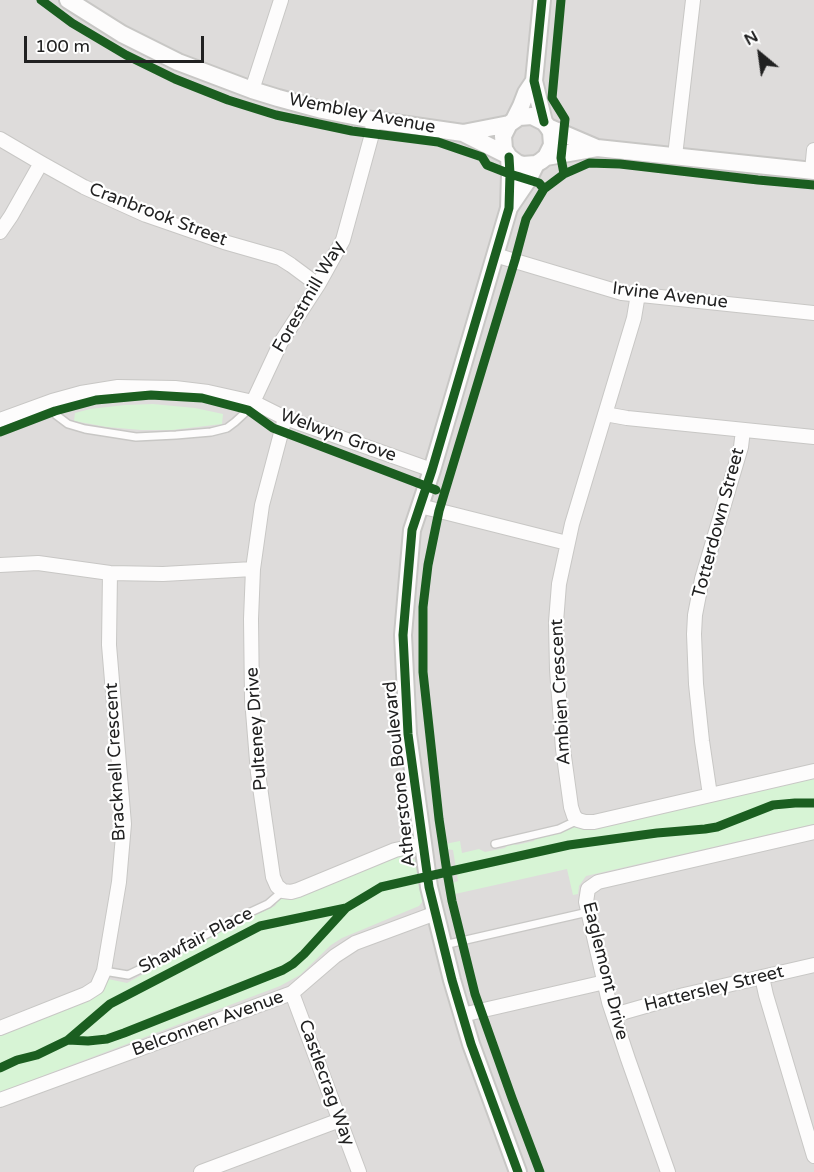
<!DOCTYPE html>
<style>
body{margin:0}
#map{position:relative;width:814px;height:1172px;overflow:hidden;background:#efece9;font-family:"Varela Round",sans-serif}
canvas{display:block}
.north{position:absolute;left:730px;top:24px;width:60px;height:60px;-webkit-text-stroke:4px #fff;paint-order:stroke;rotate:331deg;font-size:16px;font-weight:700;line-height:24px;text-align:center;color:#212121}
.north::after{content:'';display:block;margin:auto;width:21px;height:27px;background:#212121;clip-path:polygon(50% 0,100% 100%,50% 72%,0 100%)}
.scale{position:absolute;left:24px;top:36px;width:180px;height:27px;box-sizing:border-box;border:3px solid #212121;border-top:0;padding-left:8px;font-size:18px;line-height:21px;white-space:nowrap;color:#212121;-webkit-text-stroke:4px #fff;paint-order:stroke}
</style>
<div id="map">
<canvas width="814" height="1172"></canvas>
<div class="north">N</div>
<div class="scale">100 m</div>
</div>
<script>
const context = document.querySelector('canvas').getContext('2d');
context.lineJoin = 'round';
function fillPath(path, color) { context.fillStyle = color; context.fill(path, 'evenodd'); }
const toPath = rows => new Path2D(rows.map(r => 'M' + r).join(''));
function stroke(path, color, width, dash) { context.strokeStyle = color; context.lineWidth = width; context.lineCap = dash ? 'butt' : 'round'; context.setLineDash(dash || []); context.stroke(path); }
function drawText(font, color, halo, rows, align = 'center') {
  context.font = font + ' "Varela Round",sans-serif'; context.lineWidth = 4.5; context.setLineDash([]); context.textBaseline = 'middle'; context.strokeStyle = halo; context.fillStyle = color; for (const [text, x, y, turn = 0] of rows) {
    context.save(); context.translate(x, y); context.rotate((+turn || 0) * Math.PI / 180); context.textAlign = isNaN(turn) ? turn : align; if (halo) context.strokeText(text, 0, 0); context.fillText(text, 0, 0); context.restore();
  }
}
fillPath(toPath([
 [0,0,814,0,814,1172,0,1172]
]), '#dedcdb');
fillPath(toPath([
 [153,404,195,408,223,414,222,424,172,430,141,430,107,427,74,421,75,413,90,409,125,405],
 [814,775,814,824,586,876,579,886,578,894,573,895,567,869,455,894,452,883,458,881,453,850,446,849,445,844,460,841,462,853,479,849,485,852,505,848,508,844,513,843,516,845,534,841,535,838,558,833,572,827,579,828],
 [396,855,407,855,415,860,423,901,419,906,342,938,331,945,300,975,280,986,0,1092,0,1032,95,995,102,991,108,979,127,983,225,929,275,906,279,899,291,898]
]), '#d7f4d5');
const service = toPath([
 [52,401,56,415,68,424,85,429,136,437,176,435,211,432,227,428,235,422,248,410,253,402],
 [495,844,559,829,578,820],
 [444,945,588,912],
 [104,971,128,975,164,958,227,923,268,904,283,891]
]);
const minor = toPath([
 [252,90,281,0],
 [0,139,41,163,84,187,146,215,224,242,280,258,291,265,318,285],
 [675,156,693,0],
 [812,171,814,150],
 [0,232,11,216,41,163],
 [495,255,622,293,814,313],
 [638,294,634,318,572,524,559,584,556,622,557,670,563,749,571,807,574,816,578,820,585,822,594,822,814,771],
 [253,402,281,342,318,285,343,240,372,134,373,120],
 [605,414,627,418,814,437],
 [285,418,262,505,253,569,251,619,252,699,258,773,273,877,277,886,283,891,291,892,298,890,395,850,423,844],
 [0,420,52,401,81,393,118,387,175,388,208,392,253,402,285,418,432,470],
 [420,506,567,543],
 [0,565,38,563,110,573,163,574,253,569],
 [710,795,702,741,696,684,694,634,695,615,702,579,741,447,743,430],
 [762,977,766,995,814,1156],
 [292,993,359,1172],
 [462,1015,605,982],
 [614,1015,684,995,814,965],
 [0,1028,86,994,97,987,104,971,119,882,124,824,109,645,110,573],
 [0,1100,292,993,335,956,355,943,436,913],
 [201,1172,340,1120],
 [668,1172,628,1059,609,1002,586,902,588,889,598,882,814,832]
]);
const tertiary = toPath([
 [68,0,122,34,178,62,252,90,278,98,322,110,373,120,463,133,509,124],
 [542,0,534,81,544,122],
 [514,120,521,106,526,93,534,81],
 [548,127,597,148],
 [463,133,507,155],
 [509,157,517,163,523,165,536,164,541,161,546,157,552,145,551,132,548,127,544,122,532,116,519,117,509,124,503,136,504,149,509,157,510,174,509,208,432,470,412,530,403,635,408,734,429,887,452,980,471,1044,518,1172],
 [546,157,597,148,814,171],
 [509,208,528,180,536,164]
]);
stroke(service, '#c8c7c5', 10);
stroke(minor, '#c8c7c5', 16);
stroke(tertiary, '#c8c7c5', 20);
stroke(service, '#fdfcfc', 7);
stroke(minor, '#fdfcfc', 14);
stroke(tertiary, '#fdfcfc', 16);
stroke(toPath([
 [41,0,72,23,126,55,175,79,228,100,276,115,352,131,438,142,482,157,487,165,510,174,539,183,544,189,564,174,561,158,565,119,552,98,561,0],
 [542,0,534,81,544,122],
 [509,157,510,174,509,208,432,470,412,530,403,635,408,734,429,887,452,980,471,1044,518,1172],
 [564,174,589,163,620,164,758,180,814,185],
 [0,432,55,411,96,400,151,395,202,398,248,410,273,428,436,490],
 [68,1040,110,1004,260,926,346,908],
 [0,1068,17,1060,37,1055,68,1040,88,1041,107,1039,124,1033,283,970,293,964,304,954,346,908,381,887,447,872,439,819,423,672,423,607,428,565,439,511,515,260,526,219,544,189],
 [540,1172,512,1098,475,994,452,901,447,872,569,845,657,833,705,829,717,827,773,805,795,803,814,803]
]), '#1b5e20', 9);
drawText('18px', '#212121', '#fff', [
 ["Wembley Avenue",362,114,11],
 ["Cranbrook Street",158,215,21],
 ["Irvine Avenue",670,296,7],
 ["Forestmill Way",309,297,-60],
 ["Welwyn Grove",338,436,20],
 ["Totterdown Street",719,523,-75],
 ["Ambien Crescent",561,692,-93],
 ["Pulteney Drive",257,729,-94],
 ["Bracknell Crescent",116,762,-93],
 ["Atherstone Boulevard",400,774,-96],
 ["Shawfair Place",196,941,-27],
 ["Eaglemont Drive",605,971,76],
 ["Hattersley Street",714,989,-14],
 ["Belconnen Avenue",208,1024,-20],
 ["Castlecrag Way",326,1083,70]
]);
</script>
